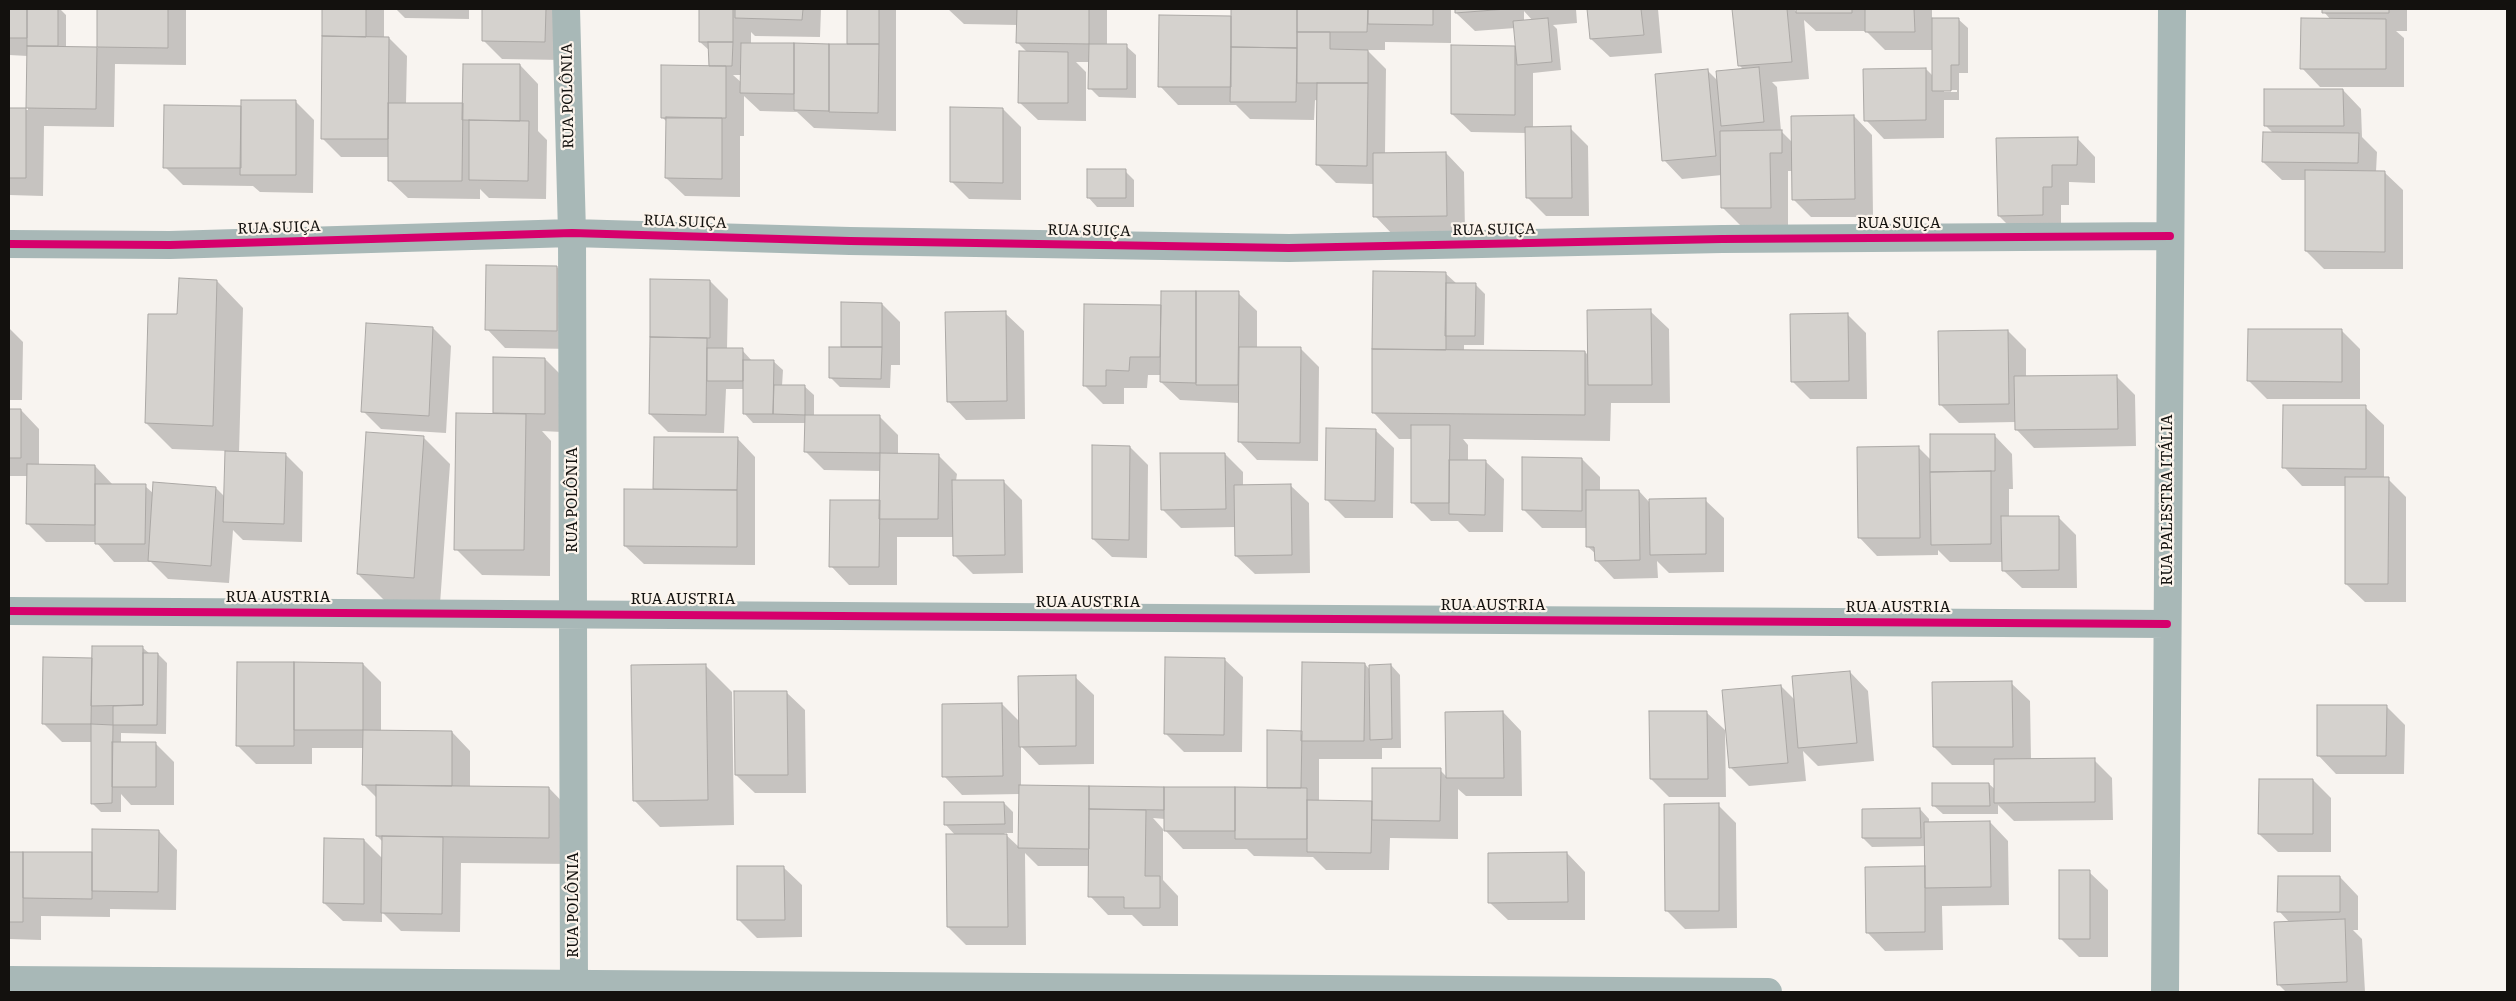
<!DOCTYPE html>
<meta charset="utf-8">
<style>
body{margin:0}
#map{position:relative;width:2516px;height:1001px;overflow:hidden;background:#f8f4f0;font-family:Literata,serif}
canvas{display:block}
.frame{position:absolute;inset:0;border:10px solid #13110e;pointer-events:none}
</style>
<div id="map">
<canvas width="2516" height="1001"></canvas>
<div class="frame"></div>
</div>
<script>
const context = document.querySelector('canvas').getContext('2d');
context.lineJoin = 'round';
function fillPath(path, color) { context.fillStyle = color; context.fill(path, 'evenodd'); }
const toPath = rows => new Path2D(rows.map(r => 'M' + r).join(''));
function stroke(path, color, width, dash) { context.strokeStyle = color; context.lineWidth = width; context.lineCap = dash ? 'butt' : 'round'; context.setLineDash(dash || []); context.stroke(path); }
function drawText(font, color, halo, rows, align = 'center') {
  context.font = font + ' Literata,serif'; context.lineWidth = 4.5; context.setLineDash([]); context.textBaseline = 'middle'; context.strokeStyle = halo; context.fillStyle = color; for (const [text, x, y, turn = 0] of rows) {
    context.save(); context.translate(x, y); context.rotate((+turn || 0) * Math.PI / 180); context.textAlign = isNaN(turn) ? turn : align; if (halo) context.strokeText(text, 0, 0); context.fillText(text, 0, 0); context.restore();
  }
}
fillPath(toPath([
 [9,9,60,9,66,15,66,48,98,48,99,9,186,9,186,65,115,64,114,127,44,126,43,196,9,195,9,109,28,110,28,56,9,55],
 [323,9,384,9,384,38,389,38,407,56,406,104,464,104,520,65,538,84,538,131,547,140,546,199,489,198,480,189,480,199,408,198,389,180,389,157,341,157,322,138],
 [396,9,469,9,469,19,405,18],
 [484,9,560,9,563,60,502,59,484,41],
 [700,9,821,9,820,37,755,36,751,32,751,44,848,45,848,9,896,9,896,131,814,128,797,112,760,111,744,96,744,136,740,136,740,197,685,196,666,178,667,122,662,117,712,67,710,51,700,42],
 [733,75,742,75,742,83],
 [948,9,1107,9,1107,45,1126,46,1136,55,1136,98,1099,97,1090,88,1090,62,1076,62,1086,72,1086,121,1038,120,1019,102,1028,53,1018,43,1018,25,964,24],
 [1233,9,1451,9,1451,43,1385,42,1385,50,1367,50,1386,69,1385,154,1446,153,1464,172,1465,234,1393,235,1375,216,1374,184,1336,183,1318,165,1318,101,1315,100,1314,120,1250,119,1236,105,1178,105,1160,86,1232,17],
 [1456,9,1576,9,1577,23,1553,25,1557,29,1561,70,1533,73,1533,128,1570,128,1588,146,1589,216,1546,216,1528,198,1527,133,1471,132,1452,114,1514,47,1517,50,1515,28,1475,31,1456,13],
 [1524,11,1533,21,1524,22],
 [1588,9,1658,9,1662,53,1610,57,1591,39],
 [1734,9,1794,9,1797,13,1797,9,1932,9,1932,19,1958,19,1968,28,1968,73,1959,73,1959,100,1944,100,1944,138,1884,139,1866,120,1926,69,1934,77,1933,50,1885,50,1866,31,1816,31,1804,20,1809,79,1772,82,1777,87,1781,131,1792,142,1854,116,1872,135,1873,217,1811,217,1793,199,1793,171,1788,171,1788,226,1741,226,1723,208,1722,175,1682,179,1664,160,1708,71,1719,82,1744,70,1739,65],
 [1944,90,1957,90,1957,92,1944,92],
 [2324,9,2407,9,2407,31,2396,31,2404,38,2404,87,2320,87,2302,68,2331,20,2324,12],
 [2343,90,2361,109,2362,137,2377,152,2376,172,2384,172,2403,190,2403,269,2324,269,2306,251,2306,180,2282,180,2263,162,2273,133,2265,125],
 [295,101,314,120,313,193,260,192,253,186,183,185,165,167,242,107],
 [1003,109,1021,127,1021,200,969,199,951,181],
 [2077,138,2095,157,2095,183,2069,182,2069,205,2061,205,2061,233,2017,234,1999,216],
 [1125,171,1134,180,1134,207,1097,207,1088,197],
 [557,267,575,286,575,349,505,348,487,329],
 [1445,273,1457,284,1476,285,1485,294,1484,345,1464,345,1464,351,1585,352,1589,356,1650,311,1669,329,1670,403,1611,403,1610,441,1463,439,1468,445,1468,461,1485,461,1504,479,1503,532,1469,532,1458,521,1431,521,1412,502,1413,439,1399,439,1373,412],
 [651,280,710,281,728,299,727,349,742,350,752,361,773,361,783,370,782,386,804,386,814,395,814,416,880,417,898,435,898,454,938,455,957,474,956,481,1003,481,1022,500,1023,573,973,574,954,555,954,537,897,537,897,585,849,585,831,566,881,502,881,471,824,470,806,452,806,423,753,423,744,413,744,389,726,389,724,433,668,432,650,414],
 [217,281,243,308,239,453,285,454,303,472,302,542,243,540,233,530,229,583,168,579,151,562,114,562,96,542,46,542,27,523,28,476,9,476,9,410,21,410,39,429,39,466,95,466,113,485,145,486,154,494,216,488,225,497,226,451,172,449,146,423,178,316],
 [1238,293,1257,311,1257,348,1300,348,1319,367,1318,461,1257,460,1239,441,1239,403,1180,400,1161,382,1161,375,1148,375,1147,388,1124,388,1124,404,1103,404,1085,386,1162,306],
 [882,304,900,322,900,365,891,365,890,388,840,387,831,378],
 [1005,313,1024,331,1025,419,966,420,948,401],
 [1848,315,1866,333,1867,399,1810,399,1792,381],
 [9,328,23,342,22,400,9,400],
 [433,328,451,346,446,433,381,429,363,411],
 [2008,331,2026,349,2026,378,2117,377,2135,395,2136,446,2034,448,2016,429,2016,422,1959,423,1940,404],
 [2342,331,2360,349,2360,399,2267,399,2248,380],
 [545,359,563,377,562,432,542,431,551,441,550,576,482,575,456,549,496,415,494,413],
 [2365,407,2384,425,2384,479,2388,479,2406,497,2406,602,2365,602,2346,584,2347,486,2302,486,2284,467],
 [1375,430,1394,448,1393,518,1345,518,1327,500],
 [1994,435,2012,454,2013,489,2009,489,2009,517,2058,517,2076,535,2077,588,2022,588,2003,570,2003,562,1950,562,1938,550,1938,555,1877,556,1859,537,1919,448,1931,460],
 [424,438,450,464,440,604,384,600,358,574],
 [655,438,737,438,755,457,755,565,644,564,625,546,654,490],
 [1130,447,1148,465,1147,558,1112,557,1093,539],
 [1225,454,1243,472,1243,486,1290,485,1309,503,1310,573,1255,574,1236,556,1236,527,1181,528,1162,509],
 [1582,459,1600,477,1600,491,1639,491,1650,503,1705,500,1724,518,1724,572,1669,573,1657,561,1658,578,1614,579,1596,560,1596,554,1587,546,1587,528,1542,528,1524,510],
 [143,648,150,654,158,654,167,663,166,734,121,733,121,743,156,744,174,762,174,805,131,805,121,794,121,812,101,812,92,803,92,742,62,742,43,723,93,659],
 [1224,659,1243,677,1242,752,1184,752,1165,733],
 [363,664,381,682,381,732,452,732,470,751,470,788,549,788,575,815,575,864,461,863,460,932,401,931,382,912,382,922,343,921,324,903,364,840,383,859,383,842,377,836,377,798,364,785,364,748,312,748,312,764,256,764,237,745],
 [1365,664,1370,670,1391,665,1400,675,1401,748,1382,748,1382,759,1319,759,1319,802,1373,802,1440,770,1447,777,1503,712,1521,731,1522,796,1466,796,1458,789,1458,839,1390,838,1389,870,1326,870,1313,857,1254,856,1247,849,1183,849,1165,830,1165,819,1153,818,1163,829,1163,880,1178,896,1178,926,1143,926,1132,915,1108,915,1090,896,1090,866,1038,866,1025,853,1026,945,966,945,948,927,956,836,945,824,1004,803,1013,812,1013,833,1004,833,1020,848,1020,794,962,795,944,776,1002,704,1020,722,1075,677,1094,695,1094,764,1039,765,1021,746,1021,786,1268,789,1303,732],
 [706,666,732,692,734,825,660,827,634,800],
 [1850,672,1868,691,1874,761,1818,766,1803,751,1806,781,1749,786,1731,768,1781,686,1796,701],
 [2011,683,2030,701,2031,760,2094,760,2112,778,2113,820,2014,821,1998,805,1998,814,1943,814,1933,805,1989,784,1996,790,1995,765,1952,765,1934,747],
 [786,692,805,710,806,793,755,793,736,775],
 [2387,707,2405,725,2404,774,2336,774,2318,755],
 [1706,712,1725,730,1726,797,1669,797,1651,779],
 [2313,780,2331,798,2331,852,2278,852,2259,834],
 [1718,805,1736,823,1737,928,1685,929,1666,910],
 [1920,809,1929,819,1929,823,1990,822,2008,841,2009,905,1942,906,1943,950,1885,951,1867,932,1926,867,1926,846,1872,847,1863,838],
 [159,831,177,850,176,910,110,909,110,917,41,916,41,940,9,939,9,853,94,854],
 [1567,853,1585,872,1585,920,1508,920,1489,902],
 [783,867,802,885,802,937,757,938,739,920],
 [2089,872,2108,890,2108,957,2079,957,2060,938],
 [2340,877,2358,896,2358,930,2353,930,2362,939,2365,992,2286,992,2278,984,2290,923,2279,911]
]), '#0003');
const building = toPath([
 [9,9,27,9,27,38,9,38,9,9],
 [27,9,58,9,58,46,27,46,27,9],
 [97,9,168,9,168,48,97,47,97,9],
 [322,9,366,9,366,37,322,36,322,9],
 [482,9,546,9,545,42,482,41,482,9],
 [699,9,733,9,733,42,699,42,699,9],
 [735,9,803,9,802,20,735,18,735,9],
 [847,9,879,9,879,44,847,44,847,9],
 [1017,9,1089,9,1089,44,1016,43,1017,9],
 [1231,9,1297,9,1297,48,1231,47,1231,9],
 [1297,9,1368,9,1367,32,1297,32,1297,9],
 [1368,9,1433,9,1433,25,1368,24,1368,9],
 [1455,9,1507,9,1455,13,1455,9],
 [1587,9,1641,9,1644,35,1590,39,1587,9],
 [1732,9,1787,9,1792,62,1738,66,1732,9],
 [1796,9,1852,9,1852,13,1796,13,1796,9],
 [1865,9,1914,9,1915,32,1865,32,1865,9],
 [2322,9,2389,9,2389,13,2322,13,2322,9],
 [1159,15,1231,16,1231,87,1158,87,1159,15],
 [1548,18,1552,62,1517,65,1513,21,1548,18],
 [1932,18,1959,18,1959,65,1951,65,1951,91,1932,91,1932,18],
 [2301,18,2386,19,2386,69,2300,69,2301,18],
 [1297,32,1330,32,1330,49,1368,50,1368,83,1297,83,1297,32],
 [322,36,389,37,388,139,321,139,322,36],
 [708,42,733,42,732,66,709,66,708,42],
 [741,43,794,43,794,94,740,93,741,43],
 [794,43,829,44,829,111,794,110,794,43],
 [829,44,879,44,878,113,829,112,829,44],
 [1089,44,1127,44,1127,89,1088,89,1089,44],
 [1451,45,1515,46,1515,115,1451,114,1451,45],
 [27,46,97,47,96,109,26,108,27,46],
 [1231,47,1297,48,1296,102,1230,102,1231,47],
 [1019,51,1068,52,1068,103,1018,103,1019,51],
 [463,64,520,64,520,121,462,120,463,64],
 [661,65,726,66,726,118,661,118,661,65],
 [1759,67,1764,122,1721,126,1716,71,1759,67],
 [1926,68,1926,120,1864,121,1863,69,1926,68],
 [1708,69,1716,156,1662,161,1655,74,1708,69],
 [1317,83,1368,83,1367,166,1316,165,1317,83],
 [2264,89,2343,89,2344,126,2264,126,2264,89],
 [241,100,296,100,296,175,240,175,241,100],
 [388,103,463,103,462,181,388,181,388,103],
 [164,105,241,106,241,168,163,168,164,105],
 [950,107,1003,108,1003,183,950,182,950,107],
 [9,108,26,108,26,178,9,178,9,108],
 [1854,115,1855,199,1792,200,1791,116,1854,115],
 [666,117,722,118,722,179,665,178,666,117],
 [469,120,529,121,528,181,469,180,469,120],
 [1571,126,1572,198,1526,198,1525,127,1571,126],
 [1782,130,1782,153,1770,153,1771,208,1721,208,1720,131,1782,130],
 [2263,132,2359,133,2358,163,2262,162,2263,132],
 [2078,137,2077,165,2052,165,2052,187,2043,187,2043,215,1998,216,1996,138,2078,137],
 [1446,152,1447,216,1373,217,1373,153,1446,152],
 [1087,169,1126,169,1126,198,1087,198,1087,169],
 [2305,170,2385,171,2385,252,2305,251,2305,170],
 [486,265,557,266,557,331,485,330,486,265],
 [1373,271,1446,272,1446,350,1372,349,1373,271],
 [179,278,217,280,213,426,145,423,148,314,177,314,179,278],
 [650,279,710,280,710,338,650,337,650,279],
 [1446,283,1476,283,1475,336,1445,336,1446,283],
 [1161,291,1196,291,1196,383,1160,382,1161,291],
 [1196,291,1239,291,1238,385,1196,385,1196,291],
 [841,302,882,303,882,347,841,347,841,302],
 [1084,304,1161,305,1160,357,1130,357,1129,371,1106,370,1106,386,1083,386,1084,304],
 [1651,309,1652,385,1588,385,1587,310,1651,309],
 [1006,311,1007,401,947,402,945,312,1006,311],
 [1848,313,1849,381,1791,382,1790,314,1848,313],
 [366,323,433,327,429,416,361,412,366,323],
 [2248,329,2342,329,2342,382,2247,381,2248,329],
 [2008,330,2009,404,1939,405,1938,331,2008,330],
 [650,337,707,338,706,415,649,414,650,337],
 [829,347,882,347,881,379,829,378,829,347],
 [1239,347,1301,347,1300,443,1238,442,1239,347],
 [707,348,743,348,743,381,707,381,707,348],
 [1372,349,1585,351,1585,415,1372,413,1372,349],
 [493,357,545,358,545,414,493,413,493,357],
 [743,360,774,360,773,414,743,414,743,360],
 [2117,375,2118,429,2015,430,2014,376,2117,375],
 [774,385,805,385,805,415,773,414,774,385],
 [2283,405,2366,405,2366,469,2282,468,2283,405],
 [9,409,21,409,21,458,9,458,9,409],
 [456,413,526,414,524,550,454,550,456,413],
 [805,415,880,415,880,453,804,452,805,415],
 [1411,425,1450,425,1449,503,1411,503,1411,425],
 [1326,428,1376,429,1375,501,1325,500,1326,428],
 [366,432,424,436,414,578,357,574,366,432],
 [1930,434,1995,434,1995,471,1930,472,1930,434],
 [654,437,738,437,737,490,653,489,654,437],
 [1092,445,1130,446,1129,540,1092,539,1092,445],
 [1919,446,1920,538,1858,538,1857,447,1919,446],
 [225,451,286,453,284,524,223,522,225,451],
 [880,453,939,454,938,519,879,519,880,453],
 [1160,453,1225,453,1226,509,1161,510,1160,453],
 [1522,457,1582,458,1582,511,1522,510,1522,457],
 [1449,460,1486,460,1485,515,1449,514,1449,460],
 [27,464,95,465,95,525,26,524,27,464],
 [1991,471,1991,544,1931,545,1930,472,1991,471],
 [2345,477,2389,477,2388,584,2345,584,2345,477],
 [952,480,1004,480,1005,555,953,556,952,480],
 [153,482,216,487,211,566,148,561,153,482],
 [95,484,146,484,145,544,95,544,95,484],
 [1291,484,1292,555,1235,556,1234,485,1291,484],
 [624,489,737,490,737,547,624,546,624,489],
 [1586,490,1639,490,1640,560,1595,561,1594,547,1586,547,1586,490],
 [1706,498,1706,554,1650,555,1649,499,1706,498],
 [830,500,880,500,879,567,829,567,830,500],
 [2001,516,2059,516,2059,570,2002,571,2001,516],
 [92,646,143,646,143,705,91,706,92,646],
 [143,653,158,653,157,725,113,725,113,706,143,705,143,653],
 [43,657,92,658,91,724,42,724,43,657],
 [1165,657,1225,658,1224,735,1164,734,1165,657],
 [237,662,294,662,294,746,236,746,237,662],
 [294,662,363,663,363,730,294,730,294,662],
 [1302,662,1365,663,1364,741,1301,741,1302,662],
 [706,664,708,800,633,801,631,665,706,664],
 [1391,664,1392,739,1370,740,1369,665,1391,664],
 [1850,671,1857,743,1798,748,1792,676,1850,671],
 [1076,675,1076,746,1019,747,1018,676,1076,675],
 [2012,681,2013,747,1933,747,1932,682,2012,681],
 [1781,685,1788,763,1729,768,1722,690,1781,685],
 [734,691,787,691,788,775,735,775,734,691],
 [1002,703,1003,776,942,777,942,704,1002,703],
 [2317,705,2387,705,2386,756,2317,756,2317,705],
 [1503,711,1504,778,1446,778,1445,712,1503,711],
 [1649,711,1707,711,1708,779,1650,779,1649,711],
 [91,724,113,725,112,803,91,804,91,724],
 [363,730,452,731,452,786,362,785,363,730],
 [1267,730,1302,731,1301,788,1267,788,1267,730],
 [112,742,156,742,156,787,112,787,112,742],
 [2095,758,2095,802,1994,803,1994,759,2095,758],
 [1372,768,1441,768,1440,821,1372,820,1372,768],
 [2259,779,2313,779,2313,834,2258,834,2259,779],
 [1932,783,1989,783,1990,806,1932,806,1932,783],
 [376,785,549,787,549,838,376,836,376,785],
 [1019,785,1089,786,1089,849,1018,848,1019,785],
 [1089,786,1164,787,1164,810,1089,809,1089,786],
 [1164,787,1235,787,1235,831,1164,831,1164,787],
 [1235,787,1307,788,1307,839,1235,839,1235,787],
 [1307,800,1372,801,1371,853,1307,852,1307,800],
 [944,802,1004,802,1005,824,944,825,944,802],
 [1719,803,1719,911,1665,911,1664,804,1719,803],
 [1920,808,1921,838,1862,838,1862,809,1920,808],
 [1089,809,1146,810,1145,876,1160,876,1160,908,1124,908,1124,897,1088,897,1089,809],
 [1990,821,1991,887,1925,888,1924,822,1990,821],
 [92,829,159,830,158,892,92,891,92,829],
 [946,834,1007,834,1008,927,947,927,946,834],
 [382,836,443,837,442,914,381,913,382,836],
 [324,838,364,839,364,904,323,903,324,838],
 [9,852,23,852,23,922,9,922,9,852],
 [23,852,92,852,92,899,23,898,23,852],
 [1567,852,1568,902,1488,903,1488,853,1567,852],
 [737,866,784,866,785,920,737,920,737,866],
 [1925,866,1925,932,1866,933,1865,867,1925,866],
 [2059,870,2090,870,2090,939,2059,939,2059,870],
 [2278,876,2340,876,2340,912,2277,912,2278,876],
 [2345,919,2347,982,2277,985,2274,922,2345,919]
]);
fillPath(building, '#d5d2ce');
stroke(building, '#aba8a5', 1);
stroke(toPath([
 [566,9,572,233,574,992],
 [9,244,170,245,572,233,850,241,1289,248,1722,239,2170,236],
 [9,611,2167,624],
 [9,980,1768,992],
 [2165,992,2172,9]
]), '#a8b8b7', 28);
stroke(toPath([
 [9,244,170,245,572,233,850,241,1289,248,1722,239,2170,236],
 [9,611,2167,624]
]), '#d6006c', 8);
drawText('15px', '#13110e', '#fcf4ec', [
 ["RUA POLÔNIA",568,96,-91],
 ["RUA SUIÇA",685,222,2],
 ["RUA SUIÇA",1899,224],
 ["RUA SUIÇA",279,228,-2],
 ["RUA SUIÇA",1494,230,-1],
 ["RUA SUIÇA",1089,231,1],
 ["RUA POLÔNIA",573,500,-90],
 ["RUA PALESTRA ITÁLIA",2168,500,-90],
 ["RUA AUSTRIA",278,598],
 ["RUA AUSTRIA",683,600],
 ["RUA AUSTRIA",1088,603],
 ["RUA AUSTRIA",1493,606],
 ["RUA AUSTRIA",1898,608],
 ["RUA POLÔNIA",574,905,-90]
]);
</script>
